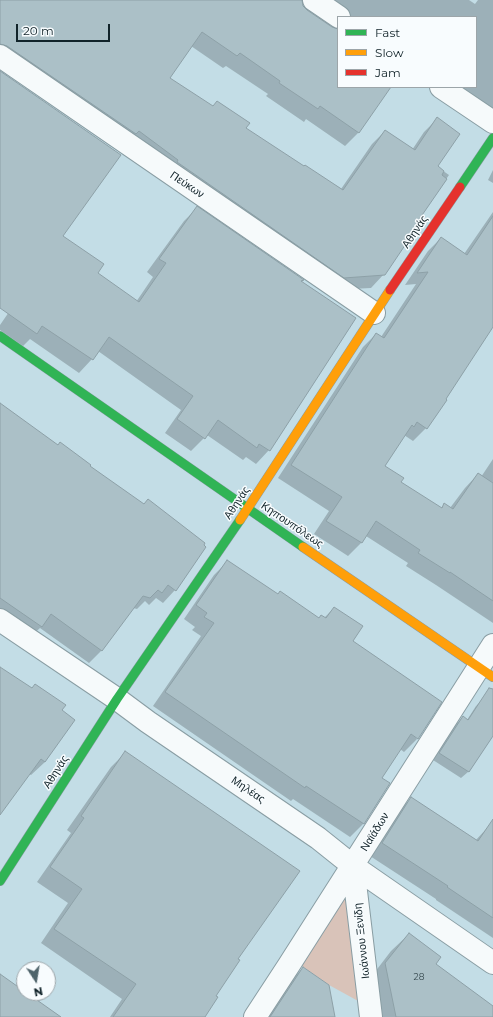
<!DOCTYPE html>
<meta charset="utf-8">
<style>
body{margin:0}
#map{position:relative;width:493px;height:1017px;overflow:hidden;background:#c3dde6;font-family:Montserrat,sans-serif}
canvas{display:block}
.legend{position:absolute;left:337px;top:16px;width:140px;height:72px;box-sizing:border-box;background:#f8fcfe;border:1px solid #9ca5a9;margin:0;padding:5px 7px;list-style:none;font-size:12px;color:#112329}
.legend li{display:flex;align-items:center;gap:8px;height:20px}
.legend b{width:20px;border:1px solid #9ca5a9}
.north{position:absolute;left:16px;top:961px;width:40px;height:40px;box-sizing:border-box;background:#f8fcfe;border:1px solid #9ca5a9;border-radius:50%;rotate:168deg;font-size:11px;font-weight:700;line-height:16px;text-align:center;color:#112329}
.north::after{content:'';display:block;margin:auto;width:14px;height:18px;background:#4f646b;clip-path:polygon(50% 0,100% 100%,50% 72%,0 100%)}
.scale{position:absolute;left:16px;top:24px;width:94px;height:18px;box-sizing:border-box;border:2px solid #112329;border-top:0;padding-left:5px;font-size:12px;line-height:14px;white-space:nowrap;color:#112329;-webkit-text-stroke:3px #f8fcfe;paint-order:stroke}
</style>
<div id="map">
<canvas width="493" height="1017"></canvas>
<ul class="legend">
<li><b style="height:5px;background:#30b455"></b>Fast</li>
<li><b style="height:5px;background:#ff9f0a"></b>Slow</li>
<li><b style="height:5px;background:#e5322d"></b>Jam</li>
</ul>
<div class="north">N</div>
<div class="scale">20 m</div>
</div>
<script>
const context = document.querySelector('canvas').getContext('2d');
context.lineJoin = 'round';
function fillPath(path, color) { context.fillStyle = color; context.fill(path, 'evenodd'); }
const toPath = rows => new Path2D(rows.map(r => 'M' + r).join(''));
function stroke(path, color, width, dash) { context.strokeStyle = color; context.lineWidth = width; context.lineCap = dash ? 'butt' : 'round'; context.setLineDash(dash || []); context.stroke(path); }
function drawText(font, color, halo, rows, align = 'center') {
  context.font = font + ' Montserrat,sans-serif'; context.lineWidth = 3; context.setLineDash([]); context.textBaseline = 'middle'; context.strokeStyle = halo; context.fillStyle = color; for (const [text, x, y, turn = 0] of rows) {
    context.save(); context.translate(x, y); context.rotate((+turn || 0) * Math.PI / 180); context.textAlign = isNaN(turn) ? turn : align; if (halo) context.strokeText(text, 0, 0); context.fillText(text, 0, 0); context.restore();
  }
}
fillPath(toPath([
 [353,866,369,1007,329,985,299,964]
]), '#d9c3b9');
fillPath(toPath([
 [0,0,469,0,475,4,478,0,493,0,493,114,452,87,476,87,476,17,338,17,338,28,338,25,308,3,301,0,302,6,306,11,332,28,338,31,338,87,390,87,358,133,345,146,306,119,304,122,266,96,268,94,226,66,223,68,191,46,168,78,304,167,341,189,372,144,385,131,412,150,424,132,437,119,436,166,449,175,417,221,384,274,371,288,331,290,0,63],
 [0,72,62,237,97,273,136,302,153,277,147,272,184,221,197,208,303,281,301,282,354,319,269,450,256,464,246,457,243,460,207,435,191,451,165,433,181,410,98,351,92,359,79,373,30,339,23,346,0,330,0,325,20,296,0,281],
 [493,170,493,183,488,180],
 [493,212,493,303,426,428,413,441,404,435,384,467,400,482,441,508,445,504,450,508,465,488,478,474,481,477,493,459,493,623,436,585,406,566,408,563,366,536,361,543,348,556,314,534,329,511,278,478,363,347,376,334,381,337,416,284,405,285,428,251,441,238,464,254],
 [0,404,58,446,89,466,175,590,163,603,156,598,149,605,145,601,137,609,133,608,101,651,89,663,40,628,28,639,0,619],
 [227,562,277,595,319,618,324,618,334,608,352,641,417,739,404,752,400,749,380,778,389,784,363,824,350,837,293,799,291,801,153,706,201,636,192,630,195,627,184,619,214,575],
 [0,668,74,720,45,762,31,775,29,774,0,813],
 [483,699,493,706,493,734,468,772,461,778,433,760,456,724,463,717,467,720,476,706],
 [126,752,237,959,203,1017,110,1017,122,999,41,943,68,903,37,882,71,833,67,830,111,767],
 [411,798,475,841,488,827,493,825,493,938,436,900,436,899,370,856,399,811],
 [409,934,434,965,493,1007,493,1017,376,1017,368,981,391,951],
 [303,968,334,1017,265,1017,286,985]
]), '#0003');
const building = toPath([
 [0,0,302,0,303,6,307,10,332,27,338,29,338,87,391,87,359,133,320,106,318,109,279,83,280,81,240,53,237,56,202,32,170,78,213,106,217,101,250,123,246,128,304,166,305,165,343,190,385,130,415,150,437,117,460,134,438,166,444,171,442,175,447,179,418,221,420,223,385,275,344,278,177,162,178,160,139,131,136,134,7,46,0,44,0,0],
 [0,71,121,155,63,236,104,264,98,273,139,302,166,263,159,259,197,206,304,280,301,281,356,318,270,451,259,444,257,448,218,420,205,439,177,419,193,396,109,337,93,360,42,326,37,334,0,308,0,71],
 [493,216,493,327,446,399,447,400,427,429,417,422,414,427,412,425,385,466,404,478,401,482,442,508,444,503,453,509,478,473,493,483,493,601,450,572,450,573,418,553,420,550,376,521,362,543,326,521,342,497,291,465,376,333,384,338,428,272,417,273,441,237,467,255,493,216],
 [0,403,58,445,60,442,91,465,90,466,144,504,148,499,205,543,204,545,206,547,176,591,168,585,162,593,158,590,150,598,143,596,102,651,51,614,42,627,0,598,0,403],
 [227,560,278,594,280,591,319,618,321,615,326,618,334,607,363,626,353,641,442,702,418,739,411,734,382,778,390,783,364,824,306,786,305,788,165,692,214,623,204,617,207,613,196,605,227,560],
 [0,667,32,688,35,684,66,705,62,710,75,720,45,762,41,759,0,815,0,667],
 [489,688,493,689,493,736,469,772,439,753,463,716,468,720,489,688],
 [125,751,300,871,238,959,240,960,216,996,218,997,205,1017,113,1017,136,984,54,929,82,889,50,867,84,818,81,816,125,751],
 [411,797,478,841,493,819,493,918,447,887,448,886,382,843,411,797],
 [409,933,441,957,436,964,493,1006,493,1017,396,1017,385,963,409,933],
 [303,967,329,985,335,1017,270,1017,303,967],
 [0,974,24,991,24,993,27,993,61,1017,0,1017,0,974]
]);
fillPath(building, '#abc0c7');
stroke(building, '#8da0a7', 1);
const street = toPath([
 [314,0,339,17],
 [0,56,374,313],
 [441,87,493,122],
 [0,620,117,699,148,722,318,838,353,866,493,963],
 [353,866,371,1017],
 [255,1017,289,965,493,645]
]);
const fast = toPath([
 [460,187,493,138],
 [0,336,303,547],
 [0,881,117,699,240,520]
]);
const slow = toPath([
 [240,520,390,290],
 [303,547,493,677]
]);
const jam = toPath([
 [390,290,460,187]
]);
stroke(street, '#899da3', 24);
stroke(fast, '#899da3', 10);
stroke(slow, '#899da3', 10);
stroke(jam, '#899da3', 10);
stroke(street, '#f6fafb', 22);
stroke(fast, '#30b455', 9);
stroke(slow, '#ff9f0a', 9);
stroke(jam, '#e5322d', 9);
drawText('9px', '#384a50', null, [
 ["28",419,977]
]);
drawText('11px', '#112329', '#f8fcfe', [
 ["Πεύκων",187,185,34],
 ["Αθηνάς",415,232,-56],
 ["Αθηνάς",237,503,-56],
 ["Κηπουπόλεως",292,525,34],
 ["Αθηνάς",56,772,-57],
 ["Μηλέας",248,790,34],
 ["Ναϊάδων",375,832,-58],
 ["Ιωάννου Ξενίδη",362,941,-96]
]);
</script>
